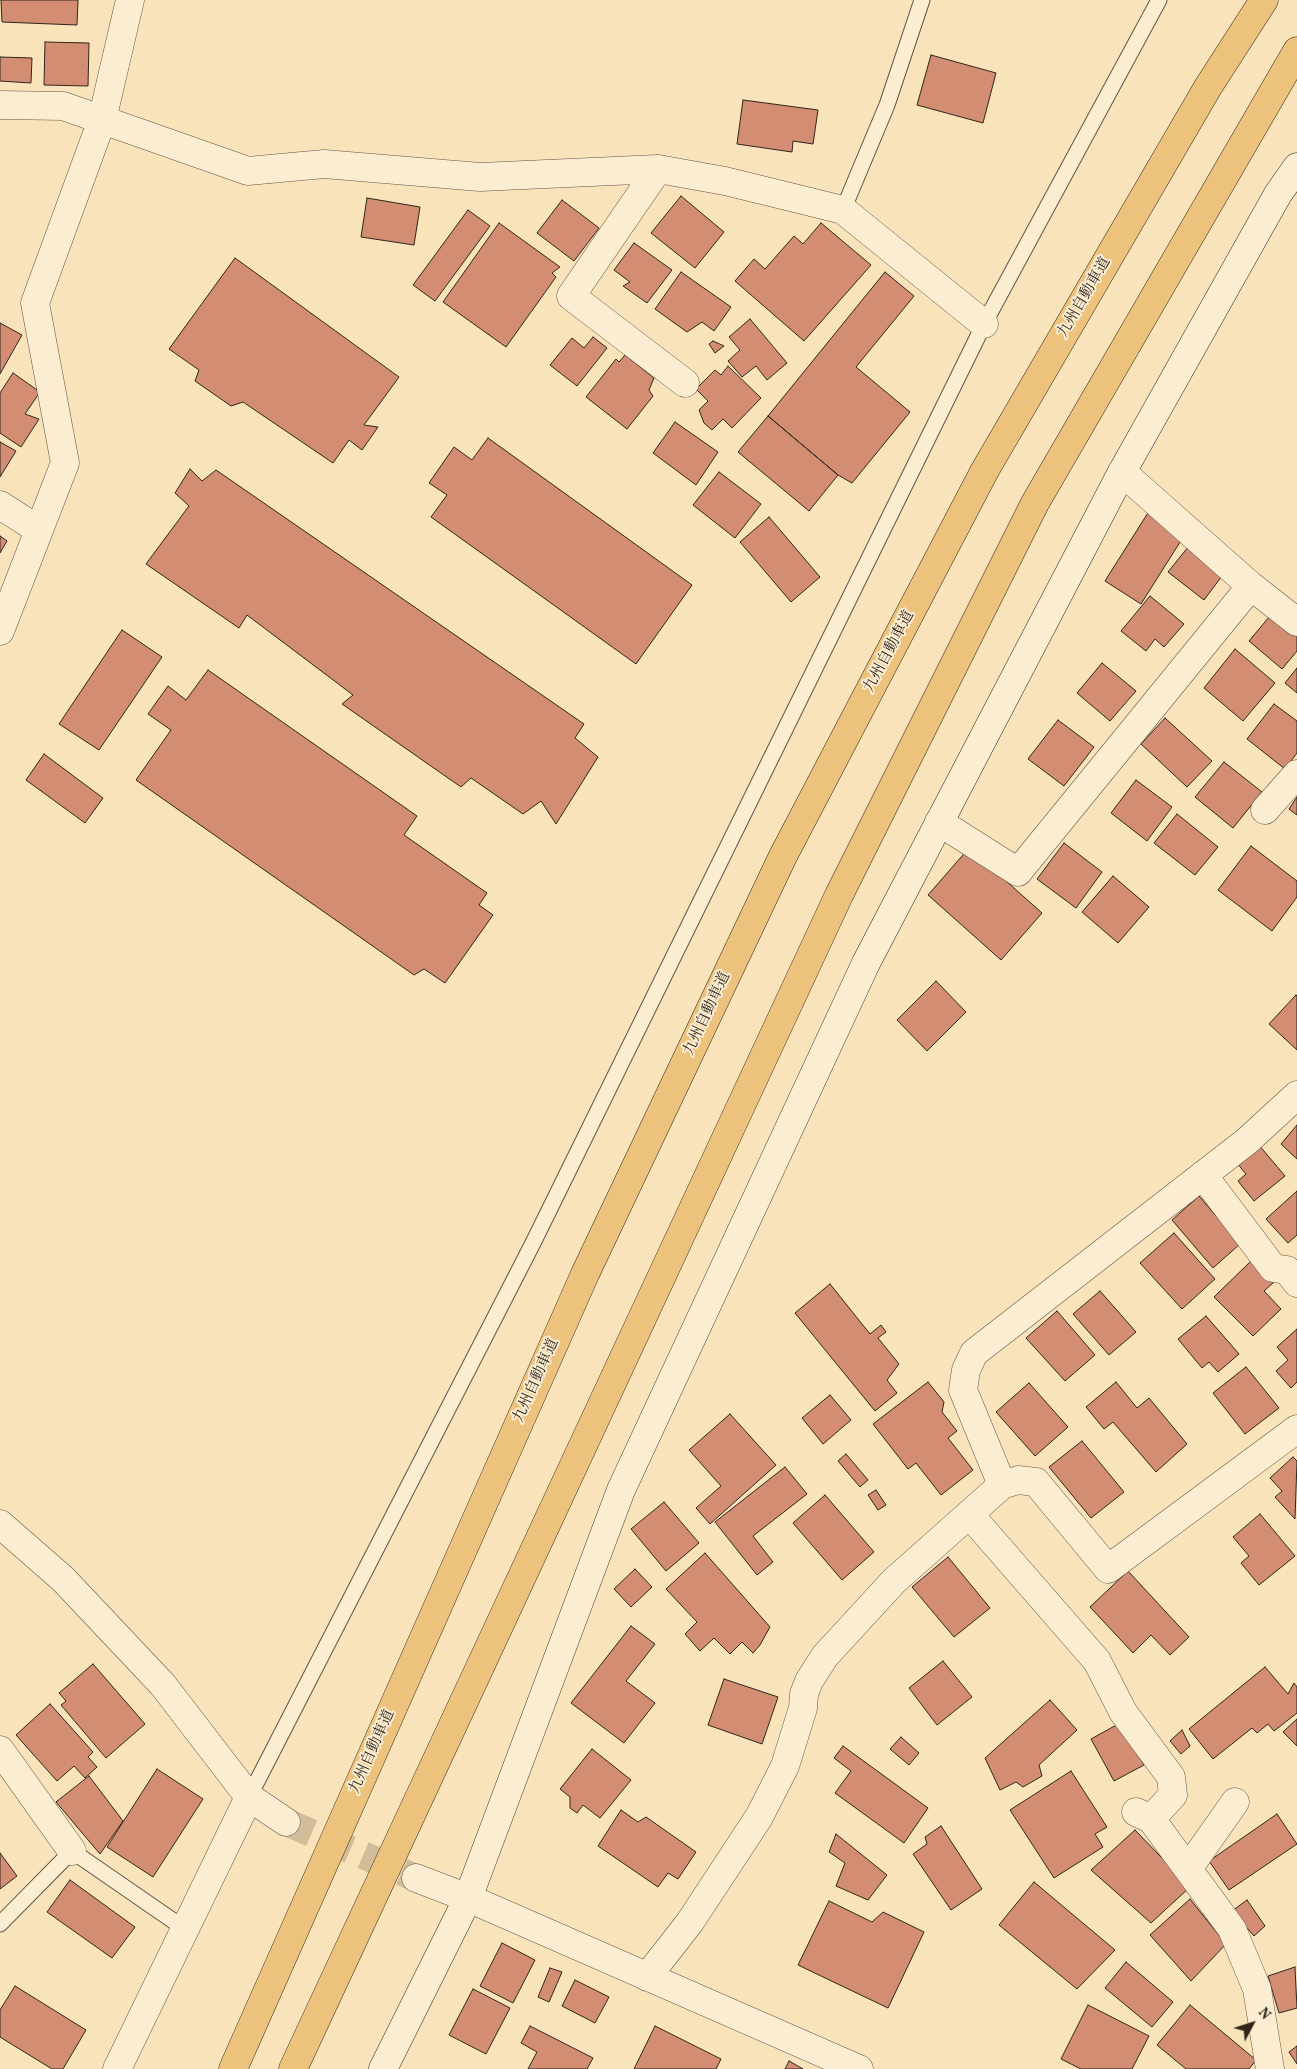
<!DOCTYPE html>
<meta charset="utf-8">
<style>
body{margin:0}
#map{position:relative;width:1297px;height:2069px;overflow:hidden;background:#f9e3ba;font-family:Vollkorn,serif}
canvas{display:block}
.north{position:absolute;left:1227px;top:1999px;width:50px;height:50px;-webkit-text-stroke:4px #fbedd2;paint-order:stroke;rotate:50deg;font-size:14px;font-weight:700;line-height:20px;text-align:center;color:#31251c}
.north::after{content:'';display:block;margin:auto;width:18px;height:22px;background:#31251c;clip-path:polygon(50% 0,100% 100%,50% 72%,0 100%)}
</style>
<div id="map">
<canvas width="1297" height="2069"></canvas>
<div class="north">N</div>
</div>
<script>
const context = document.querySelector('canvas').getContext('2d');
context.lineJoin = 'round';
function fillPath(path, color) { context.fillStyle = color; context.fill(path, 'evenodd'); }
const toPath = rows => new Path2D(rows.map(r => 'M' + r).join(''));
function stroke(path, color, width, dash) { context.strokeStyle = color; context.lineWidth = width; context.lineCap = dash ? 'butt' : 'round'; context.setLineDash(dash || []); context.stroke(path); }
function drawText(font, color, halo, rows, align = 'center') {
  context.font = font + ' Vollkorn,"Noto Serif JP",serif'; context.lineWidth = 4; context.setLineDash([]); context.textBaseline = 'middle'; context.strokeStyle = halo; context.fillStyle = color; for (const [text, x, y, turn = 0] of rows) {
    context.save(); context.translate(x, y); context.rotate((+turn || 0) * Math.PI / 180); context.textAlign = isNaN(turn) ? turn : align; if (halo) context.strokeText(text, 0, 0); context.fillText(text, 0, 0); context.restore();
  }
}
const building = toPath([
 [1,0,78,0,77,25,2,22,1,0],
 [45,42,89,43,88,86,44,85,45,42],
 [931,55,996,73,983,123,917,105,931,55],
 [0,57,32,58,31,83,0,81,0,57],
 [743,100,818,110,813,144,793,141,792,152,737,144,743,100],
 [681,196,724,232,695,268,651,233,681,196],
 [367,198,420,207,414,245,361,237,367,198],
 [562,200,599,228,574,261,537,233,562,200],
 [468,210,490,226,435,301,413,285,468,210],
 [499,223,560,267,552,273,556,277,506,347,443,302,499,223],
 [821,223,871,265,804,341,735,281,754,259,765,269,794,236,803,244,821,223],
 [634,243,672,270,647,303,623,286,630,282,614,270,634,243],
 [235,258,399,377,364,425,378,427,362,450,349,440,333,463,243,402,231,406,195,381,199,370,169,349,235,258],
 [681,272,731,307,714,331,702,322,687,332,655,309,681,272],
 [885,272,914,296,856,367,910,412,852,483,838,475,768,416,885,272],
 [750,319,787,363,767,380,756,366,742,377,728,361,740,350,729,337,750,319],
 [0,323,22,335,0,374,0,323],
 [593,337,607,348,577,386,550,365,572,338,584,348,593,337],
 [713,341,724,346,715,353,709,344,713,341],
 [625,355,654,378,649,390,653,396,627,429,586,397,616,359,619,362,625,355],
 [728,366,761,398,732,428,723,419,712,430,704,423,699,410,708,401,696,389,715,370,721,375,728,366],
 [13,373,40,392,25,414,39,419,21,447,0,433,0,393,13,373],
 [768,416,838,475,809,511,738,452,768,416],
 [675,422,718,452,696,485,653,453,675,422],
 [488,438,692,585,636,664,431,517,447,495,429,483,454,447,472,460,488,438],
 [0,442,16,451,0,477,0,442],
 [190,469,202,481,216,470,584,724,575,738,598,757,556,824,541,801,523,814,471,778,461,787,342,704,353,695,247,615,239,628,146,564,189,506,175,493,190,469],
 [719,472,761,504,735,538,693,505,719,472],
 [1151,508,1187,531,1141,604,1105,581,1151,508],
 [769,517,820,577,791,602,740,542,769,517],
 [0,536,7,541,0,553,0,536],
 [1193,541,1228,568,1204,600,1168,572,1193,541],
 [1150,596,1184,624,1164,647,1155,639,1146,651,1121,631,1150,596],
 [1275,610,1297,628,1297,651,1282,669,1249,641,1275,610],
 [122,630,162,657,99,750,59,724,122,630],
 [1235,649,1275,683,1243,721,1204,688,1235,649],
 [1102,663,1136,691,1110,721,1077,693,1102,663],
 [1297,668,1297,693,1285,683,1297,668],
 [208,670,417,816,404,835,487,893,479,905,493,915,445,983,424,969,414,975,136,780,171,730,148,714,168,686,186,700,208,670],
 [1274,704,1297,721,1297,753,1285,769,1247,739,1274,704],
 [1165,718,1212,761,1187,787,1141,744,1165,718],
 [1058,720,1094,747,1064,786,1028,759,1058,720],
 [44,754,103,798,85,823,26,780,44,754],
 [1224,762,1262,792,1233,828,1195,797,1224,762],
 [1136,780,1172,807,1147,841,1111,813,1136,780],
 [1297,797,1297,815,1289,809,1297,797],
 [1177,814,1218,847,1195,875,1154,843,1177,814],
 [1064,843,1102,872,1076,908,1037,879,1064,843],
 [1251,846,1297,881,1297,897,1272,931,1218,890,1251,846],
 [969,848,1042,913,1001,960,928,895,969,848],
 [1113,876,1149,907,1118,943,1082,912,1113,876],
 [936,981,966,1012,927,1051,897,1020,936,981],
 [1296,995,1297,996,1297,1050,1269,1024,1296,995],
 [1297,1125,1297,1159,1281,1144,1297,1125],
 [1258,1144,1285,1176,1254,1201,1238,1181,1246,1174,1236,1162,1258,1144],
 [1297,1191,1297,1235,1288,1243,1266,1219,1297,1191],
 [1199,1196,1240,1244,1213,1268,1172,1220,1199,1196],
 [1174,1233,1215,1279,1182,1309,1140,1263,1174,1233],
 [1252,1260,1274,1282,1264,1291,1281,1309,1253,1336,1214,1297,1252,1260],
 [830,1284,870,1334,881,1325,886,1332,878,1338,899,1364,887,1380,897,1393,875,1411,795,1313,830,1284],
 [1100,1291,1136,1332,1109,1355,1073,1314,1100,1291],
 [1057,1311,1095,1355,1065,1381,1026,1338,1057,1311],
 [1206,1316,1239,1354,1218,1372,1209,1362,1202,1368,1178,1339,1206,1316],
 [1297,1329,1297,1382,1291,1388,1276,1371,1288,1360,1277,1347,1297,1329],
 [1246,1367,1279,1408,1245,1434,1213,1393,1246,1367],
 [928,1382,944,1402,942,1412,957,1431,948,1438,973,1470,941,1495,916,1463,908,1469,873,1424,928,1382],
 [1116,1382,1137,1408,1149,1398,1187,1444,1156,1472,1113,1422,1104,1429,1086,1407,1116,1382],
 [1029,1383,1068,1427,1035,1456,996,1412,1029,1383],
 [830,1395,851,1420,823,1444,802,1418,830,1395],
 [730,1414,776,1465,710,1524,696,1508,721,1486,689,1450,730,1414],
 [1082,1441,1124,1492,1091,1518,1049,1467,1082,1441],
 [846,1454,868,1480,860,1487,838,1461,846,1454],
 [1293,1457,1297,1461,1295,1519,1275,1497,1282,1491,1270,1478,1293,1457],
 [785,1467,807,1494,753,1536,773,1562,757,1575,715,1522,785,1467],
 [876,1490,886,1505,878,1510,868,1495,876,1490],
 [825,1495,874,1552,842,1580,793,1523,825,1495],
 [664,1502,699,1543,666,1571,631,1529,664,1502],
 [1260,1514,1295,1556,1259,1585,1241,1563,1249,1556,1233,1537,1260,1514],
 [705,1553,770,1627,760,1645,753,1653,742,1642,730,1654,714,1638,700,1651,685,1634,697,1622,666,1589,705,1553],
 [948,1557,990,1608,954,1637,912,1587,948,1557],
 [635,1569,652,1587,631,1607,614,1589,635,1569],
 [1128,1571,1189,1637,1170,1655,1151,1635,1133,1653,1090,1607,1128,1571],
 [631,1626,655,1644,626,1681,655,1703,624,1743,571,1703,631,1626],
 [943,1661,972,1697,937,1725,909,1688,943,1661],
 [93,1664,145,1724,106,1758,61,1705,66,1701,59,1693,93,1664],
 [1265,1667,1288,1694,1294,1683,1297,1687,1297,1713,1274,1731,1268,1724,1257,1733,1252,1728,1213,1759,1189,1729,1265,1667],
 [724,1679,778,1697,762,1744,708,1725,724,1679],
 [1050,1700,1077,1730,1039,1765,1042,1776,1023,1787,1016,1782,1000,1790,985,1758,1050,1700],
 [50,1704,93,1752,88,1757,97,1767,85,1778,74,1766,57,1781,16,1735,50,1704],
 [1297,1719,1297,1746,1283,1732,1297,1719],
 [1120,1723,1144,1765,1114,1781,1091,1739,1120,1723],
 [1182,1730,1190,1746,1181,1754,1170,1741,1182,1730],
 [901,1737,919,1753,909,1765,890,1749,901,1737],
 [843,1746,928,1808,904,1843,835,1793,851,1771,834,1758,843,1746],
 [592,1749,631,1780,600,1818,583,1805,577,1813,570,1808,570,1797,560,1789,592,1749],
 [157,1769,203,1799,153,1877,107,1847,157,1769],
 [1071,1771,1107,1827,1095,1834,1103,1847,1054,1878,1010,1810,1071,1771],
 [89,1776,123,1821,100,1854,56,1802,89,1776],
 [621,1810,638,1822,646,1817,696,1852,678,1879,668,1873,658,1887,598,1846,621,1810],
 [1277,1814,1297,1844,1229,1890,1209,1861,1277,1814],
 [941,1826,982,1889,951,1910,913,1854,927,1844,925,1837,941,1826],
 [1135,1830,1190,1887,1151,1923,1091,1870,1135,1830],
 [836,1834,887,1875,868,1900,836,1886,845,1863,829,1852,836,1834],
 [0,1853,17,1876,0,1889,0,1853],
 [70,1880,135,1927,112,1958,47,1912,70,1880],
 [1034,1882,1115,1950,1077,1989,999,1925,1034,1882],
 [1190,1899,1226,1944,1191,1981,1150,1935,1190,1899],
 [1247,1900,1265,1926,1254,1936,1232,1911,1247,1900],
 [829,1901,872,1922,883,1912,924,1932,888,2008,798,1965,829,1901],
 [502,1943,535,1960,513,2003,480,1986,502,1943],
 [1126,1962,1173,2002,1152,2027,1105,1988,1126,1962],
 [1295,1967,1297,2008,1279,2013,1268,1976,1295,1967],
 [550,1968,562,1972,549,2002,538,1997,550,1968],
 [575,1980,609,1997,595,2023,562,2006,575,1980],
 [15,1986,86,2030,63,2069,52,2069,0,2037,0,2010,15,1986],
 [473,1989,510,2008,486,2054,449,2035,473,1989],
 [1088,2005,1149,2036,1132,2069,1081,2069,1061,2059,1088,2005],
 [1190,2005,1256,2060,1249,2069,1186,2069,1157,2045,1190,2005],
 [530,2026,593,2058,587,2069,528,2069,537,2052,521,2043,530,2026],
 [655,2026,721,2059,716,2069,634,2069,655,2026],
 [1297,2046,1297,2064,1289,2052,1297,2046],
 [789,2061,803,2069,785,2069,789,2061]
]);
fillPath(building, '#d28d72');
stroke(building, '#31251c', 1);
stroke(toPath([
 [286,1822,416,1878]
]), '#d1bd9a', 28, [28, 14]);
const lane = toPath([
 [843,210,887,105,922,0],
 [249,1797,534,1241,984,324,1159,0],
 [0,1924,72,1851,185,1929]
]);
const street = toPath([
 [0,105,63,106,248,171,324,164,480,177,658,169,725,181,843,210,984,324],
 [658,169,571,296,685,383],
 [1122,472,1251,586,1297,622],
 [0,505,39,530],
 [0,631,65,463,35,303,102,120,130,0],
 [1265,810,1297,774],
 [939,822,1018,872,1251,586],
 [1203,1175,1273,1268,1287,1270,1297,1283],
 [1002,1485,1018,1480,1036,1482,1108,1569,1297,1429],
 [970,1515,1097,1661,1123,1712,1171,1777,1173,1795,1151,1819,1136,1812],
 [0,1524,63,1579,163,1685,249,1797,286,1822],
 [0,1750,72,1851],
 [1151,1819,1232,1929,1257,1989,1270,2069],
 [1188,1869,1235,1802],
 [416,1878,468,1898,859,2069],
 [647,1977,690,1922,759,1817,785,1766,803,1708,804,1694,809,1681,825,1656,894,1581,1002,1485,963,1390,966,1370,974,1353,1247,1141,1297,1095],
 [117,2069,249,1797]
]);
const secondary = toPath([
 [383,2069,468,1898,621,1490,866,963,1122,472,1278,194,1297,167]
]);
const highway = toPath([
 [233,2069,585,1274,783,856,985,470,1208,87,1264,0],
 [293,2069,839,895,1035,503,1297,51]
]);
stroke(lane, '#635444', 17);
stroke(street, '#635444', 29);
stroke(secondary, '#31251c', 29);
stroke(highway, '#31251c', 29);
stroke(lane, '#fbedd2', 15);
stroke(street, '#fbedd2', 28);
stroke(secondary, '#fbedd2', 28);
stroke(highway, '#ecc27d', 28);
drawText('15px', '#31251c', '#fbedd2', [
 ["九州自動車道",1085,298,-60],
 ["九州自動車道",890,652,-62],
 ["九州自動車道",708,1014,-65],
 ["九州自動車道",537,1381,-66],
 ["九州自動車道",373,1752,-66]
]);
</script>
